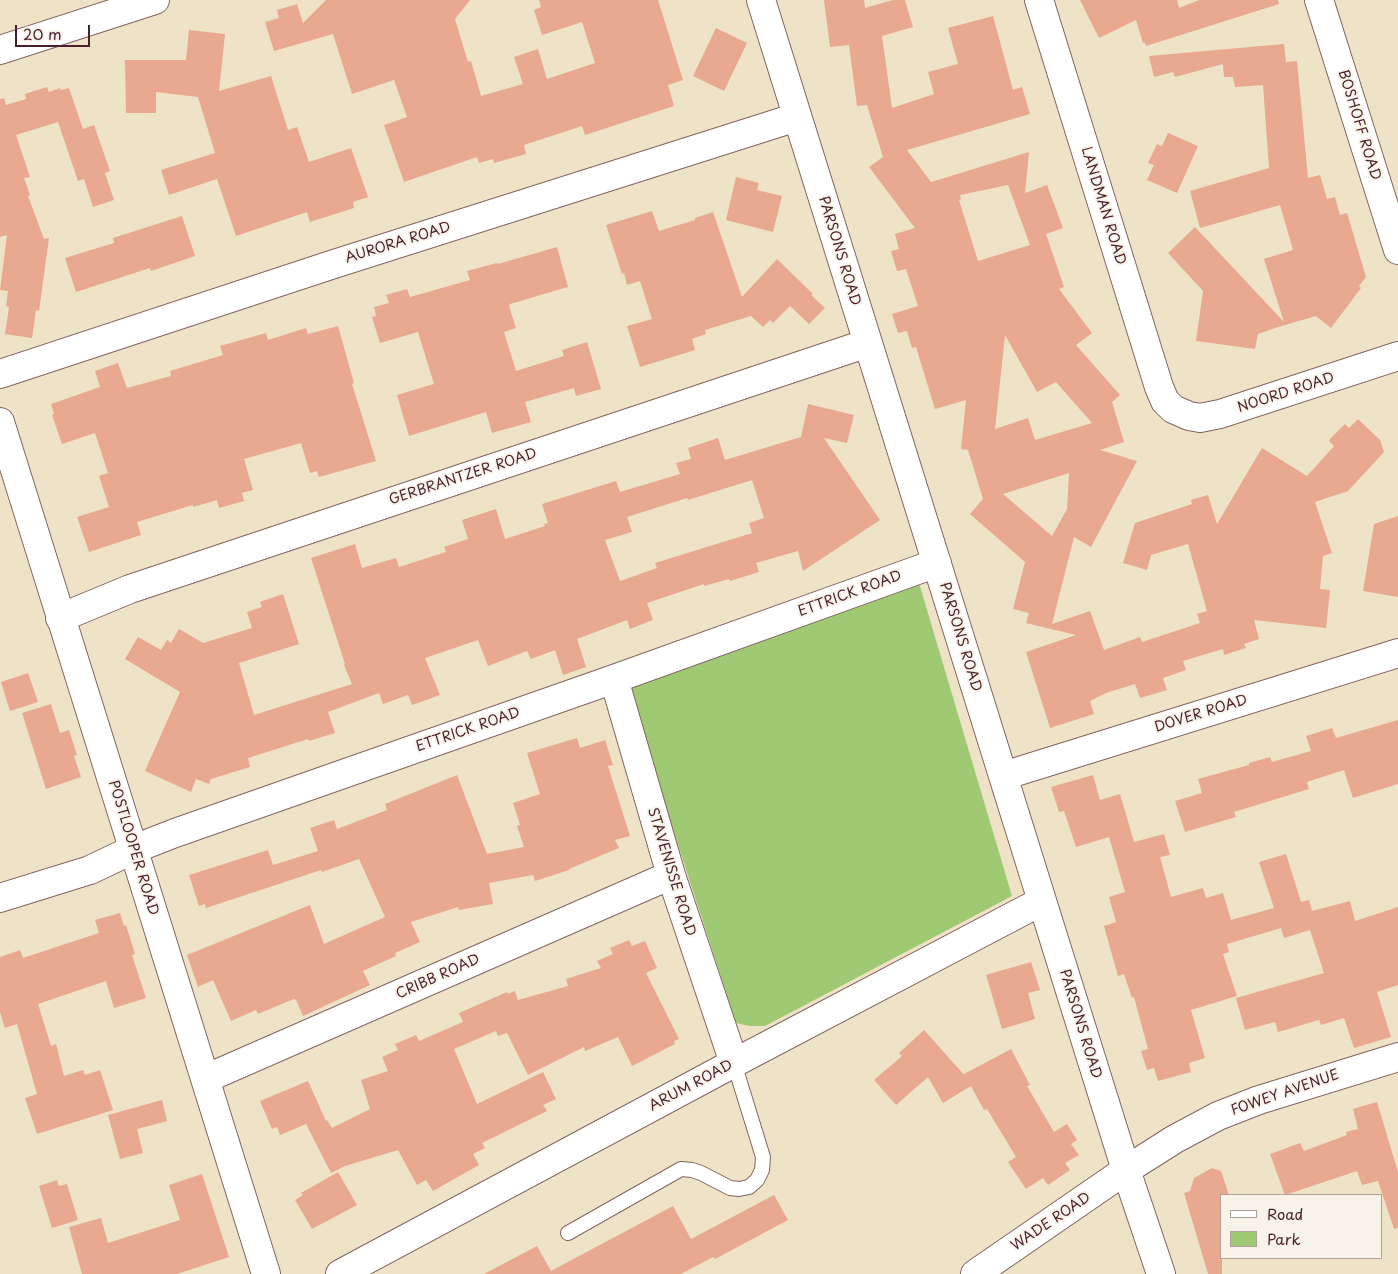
<!DOCTYPE html>
<style>
body{margin:0}
#map{position:relative;width:1398px;height:1274px;overflow:hidden;background:#eee3c6;font-family:"Playpen Sans",sans-serif}
canvas{display:block}
.legend{position:absolute;left:1220px;top:1194px;width:162px;height:65px;box-sizing:border-box;background:#f7f3e8;border:1px solid #b29e9c;margin:0;padding:6px 9px;list-style:none;font-size:15px;color:#4a1f2b}
.legend li{display:flex;align-items:center;gap:10px;height:25px}
.legend b{width:25px;border:1px solid #b29e9c}
.scale{position:absolute;left:15px;top:25px;width:75px;height:22px;box-sizing:border-box;border:2px solid #4a1f2b;border-top:0;padding-left:6px;font-size:15px;line-height:18px;white-space:nowrap;color:#4a1f2b;-webkit-text-stroke:4px #f7f3e8;paint-order:stroke}
</style>
<div id="map">
<canvas width="1398" height="1274"></canvas>
<ul class="legend">
<li><b style="height:6px;background:#fff"></b>Road</li>
<li><b style="height:14px;background:#a0c974"></b>Park</li>
</ul>
<div class="scale">20 m</div>
</div>
<script>
const context = document.querySelector('canvas').getContext('2d');
context.lineJoin = 'round';
function fillPath(path, color) { context.fillStyle = color; context.fill(path, 'evenodd'); }
const toPath = rows => new Path2D(rows.map(r => 'M' + r).join(''));
function stroke(path, color, width, dash) { context.strokeStyle = color; context.lineWidth = width; context.lineCap = dash ? 'butt' : 'round'; context.setLineDash(dash || []); context.stroke(path); }
function drawText(font, color, halo, rows, align = 'center') {
  context.font = font + ' "Playpen Sans",sans-serif'; context.lineWidth = 4; context.setLineDash([]); context.textBaseline = 'middle'; context.strokeStyle = halo; context.fillStyle = color; for (const [text, x, y, turn = 0] of rows) {
    context.save(); context.translate(x, y); context.rotate((+turn || 0) * Math.PI / 180); context.textAlign = isNaN(turn) ? turn : align; if (halo) context.strokeText(text, 0, 0); context.fillText(text, 0, 0); context.restore();
  }
}
fillPath(toPath([
 [919,583,1012,896,765,1026,750,1026,736,1023,629,694,631,685]
]), '#a0c974');
fillPath(toPath([
 [326,0,470,0,455,19,468,62,471,61,481,96,523,84,514,57,538,49,547,79,595,63,582,22,542,35,534,10,541,7,539,0,658,0,683,80,668,85,674,106,585,135,582,126,524,145,526,154,494,163,493,159,479,163,477,157,404,182,384,125,407,117,394,80,352,94,333,34,274,51,265,22,279,18,277,10,297,4,303,23],
 [824,0,864,0,865,8,893,0,905,0,913,27,882,36,892,108,934,94,928,72,958,64,948,28,993,16,1013,90,1022,87,1030,114,907,150,931,182,1029,152,1025,193,1047,185,1063,228,1046,234,1064,287,1059,289,1092,333,1076,345,1120,395,1112,402,1124,442,1100,450,1137,461,1091,547,1074,537,1052,624,1090,611,1104,650,1140,637,1142,642,1200,623,1197,614,1207,611,1188,544,1151,555,1147,570,1123,563,1135,523,1192,504,1191,500,1208,495,1217,524,1262,448,1307,476,1334,446,1329,441,1330,439,1345,424,1349,428,1358,419,1380,440,1384,452,1348,491,1315,502,1332,553,1323,556,1320,589,1330,590,1326,628,1254,620,1259,639,1244,644,1246,648,1224,655,1223,649,1183,661,1186,670,1163,678,1167,690,1140,698,1135,684,1106,693,1090,701,1094,714,1050,728,1026,652,1076,635,1026,623,1029,613,1013,609,1025,562,970,514,983,499,968,450,961,449,966,400,935,409,916,347,912,348,907,331,898,333,892,314,918,306,906,269,897,271,891,251,899,249,895,234,915,228,869,167,883,157,867,105,857,106,849,45,830,47],
 [1008,185,1030,245,978,261,959,200,961,199,960,195],
 [1005,335,1037,392,1056,382,1092,423,1035,440,1028,418,995,429],
 [1069,473,1067,509,1052,536,1003,494],
 [1080,0,1177,0,1179,8,1199,0,1278,0,1279,4,1146,46,1145,43,1143,43,1136,20,1099,38],
 [716,28,747,43,724,91,693,76],
 [189,30,225,34,219,91,271,76,288,130,297,127,309,162,351,148,368,197,353,202,354,208,310,222,307,212,236,236,217,179,169,195,161,170,215,153,198,97,156,92,156,113,126,113,125,60,186,60],
 [1284,44,1286,62,1297,61,1308,178,1320,175,1327,199,1335,197,1340,215,1347,213,1366,277,1359,286,1361,288,1331,328,1316,316,1278,327,1258,334,1255,349,1196,341,1203,291,1168,253,1195,227,1284,322,1264,259,1293,250,1280,205,1200,228,1190,191,1269,168,1263,85,1235,87,1233,77,1224,77,1223,64,1175,77,1173,72,1154,77,1149,56],
 [47,87,49,92,60,88,61,90,69,88,83,129,94,125,110,171,105,173,114,200,93,207,84,179,78,181,58,122,16,135,30,177,24,178,30,195,28,196,44,239,49,238,39,311,36,310,32,338,5,334,9,307,6,306,8,291,0,290,7,235,0,237,0,99,4,98,6,105,26,99,25,94],
 [1168,133,1198,146,1177,193,1147,180,1154,165,1148,163,1157,144,1162,146],
 [736,177,759,183,757,190,782,196,773,232,726,220],
 [652,211,659,231,695,220,695,218,713,212,742,297,777,259,813,294,811,295,825,308,809,324,790,306,773,323,770,320,763,327,751,316,705,330,706,334,692,339,695,350,640,367,627,326,652,319,640,281,627,285,624,273,622,274,606,225],
 [182,216,195,256,151,271,150,268,76,292,65,258,114,243,113,238],
 [557,247,568,287,510,304,509,306,516,328,504,332,516,371,564,356,562,350,587,342,601,389,576,396,574,388,525,402,531,422,492,433,486,412,409,436,397,395,434,384,418,332,380,343,372,317,376,316,374,307,389,303,386,295,407,289,410,297,470,280,467,271,497,263,498,264],
 [338,326,354,383,352,384,376,461,319,477,317,471,310,473,301,443,244,459,253,490,242,493,244,501,219,508,217,500,193,507,193,505,137,522,141,535,89,552,77,517,109,507,99,476,108,473,95,433,62,444,52,415,54,414,51,404,100,387,95,371,118,363,127,388,171,376,170,371,223,355,220,346,266,333,268,340,306,328,308,334],
 [808,404,854,415,847,443,824,438,880,520,803,571,798,551,756,563,759,572,730,581,729,579,704,586,704,584,647,603,653,620,630,629,627,620,577,639,586,667,563,675,555,650,531,659,527,651,488,666,478,640,425,658,440,695,412,705,408,695,383,704,379,693,328,712,335,733,309,741,308,739,248,758,250,767,211,779,209,784,196,779,191,792,145,771,180,692,125,659,138,637,161,650,167,640,171,643,179,629,203,643,252,628,247,612,262,607,260,602,283,594,299,644,239,663,254,715,352,684,344,665,345,664,311,558,355,544,362,568,396,558,399,567,446,552,444,547,468,539,462,520,496,509,505,539,545,526,544,524,548,523,542,504,616,481,620,492,680,474,676,463,691,459,688,448,718,438,725,460,801,437],
 [752,480,764,518,749,523,752,533,655,563,657,568,620,581,605,540,632,532,627,517,687,498,688,500],
 [1398,516,1398,597,1363,591,1374,524],
 [28,673,38,702,10,711,1,682],
 [51,704,60,733,69,730,77,755,74,756,81,777,46,789,22,713],
 [1398,720,1398,784,1353,798,1344,770,1307,782,1309,789,1234,812,1236,817,1185,832,1175,801,1202,793,1198,779,1249,765,1249,763,1270,757,1272,762,1311,751,1306,736,1332,728,1336,738],
 [577,738,580,748,605,740,613,765,608,766,630,836,615,840,619,848,569,869,569,870,535,881,533,875,489,883,493,904,459,910,458,907,411,922,420,942,395,953,396,956,363,971,370,985,303,1016,296,1000,294,999,258,1014,256,1010,231,1021,213,980,198,987,187,955,310,905,324,944,385,917,359,859,322,872,321,870,206,908,205,904,199,906,189,875,268,850,273,865,318,851,310,828,334,820,337,829,387,810,385,804,457,775,487,854,524,847,517,826,520,825,513,803,540,794,527,753],
 [1093,775,1100,800,1120,794,1134,842,1164,834,1170,855,1160,857,1171,897,1203,888,1206,898,1223,893,1231,920,1274,908,1259,862,1286,854,1301,902,1309,900,1312,911,1350,901,1355,921,1398,907,1398,985,1377,992,1391,1037,1354,1048,1344,1018,1321,1025,1319,1020,1278,1032,1275,1022,1245,1030,1236,998,1324,973,1310,930,1284,938,1281,928,1227,944,1229,952,1223,954,1237,996,1191,1010,1205,1058,1189,1063,1191,1072,1158,1081,1154,1068,1147,1070,1141,1051,1148,1049,1134,997,1132,998,1124,974,1118,976,1104,926,1116,922,1109,897,1125,892,1109,837,1076,847,1064,811,1059,812,1051,787],
 [120,913,124,926,126,925,135,954,132,955,146,998,114,1008,106,981,38,1004,51,1046,56,1044,64,1076,83,1070,85,1075,100,1070,113,1110,37,1134,25,1098,37,1094,17,1024,5,1028,0,1012,0,957,20,950,23,958,99,933,95,920],
 [629,940,632,946,645,941,657,968,646,973,679,1039,674,1041,675,1044,632,1066,618,1037,585,1051,584,1047,528,1075,507,1033,498,1036,496,1031,454,1049,477,1104,543,1072,556,1099,543,1105,547,1111,482,1143,485,1148,473,1154,479,1165,433,1191,426,1180,417,1185,398,1150,345,1166,331,1173,306,1124,280,1135,277,1127,272,1129,260,1101,308,1081,326,1121,327,1120,332,1128,370,1109,361,1080,388,1071,382,1057,398,1050,395,1044,416,1035,419,1041,463,1022,459,1013,507,992,508,994,515,991,518,1000,568,986,566,979,601,968,597,961,613,954,610,948],
 [1031,962,1040,990,1028,993,1035,1019,1002,1029,986,975],
 [924,1030,967,1078,964,1074,1011,1049,1030,1085,1027,1086,1054,1132,1067,1124,1077,1140,1071,1144,1079,1155,1065,1163,1070,1170,1048,1185,1043,1178,1026,1189,1008,1162,1016,1157,987,1109,984,1110,971,1086,943,1103,928,1077,896,1105,874,1080,902,1056,899,1053],
 [162,1100,167,1121,137,1129,143,1153,120,1159,108,1115],
 [1377,1102,1398,1172,1398,1228,1394,1229,1378,1181,1362,1185,1357,1171,1285,1195,1270,1154,1300,1143,1304,1151,1347,1135,1346,1132,1358,1129,1353,1109],
 [1212,1168,1221,1171,1229,1195,1222,1195,1222,1274,1208,1274,1184,1193,1190,1191,1194,1178],
 [338,1172,357,1205,312,1229,295,1200,303,1195,301,1193],
 [202,1174,229,1257,177,1274,82,1274,69,1227,101,1218,108,1243,180,1220,169,1185],
 [57,1180,59,1186,67,1184,78,1220,52,1228,39,1186],
 [774,1195,788,1220,715,1259,713,1257,681,1274,484,1274,537,1246,551,1271,673,1206,691,1239]
]), '#e8a990');
const service = toPath([
 [568,1233,681,1169,692,1170,701,1173,730,1188,739,1189,749,1187,757,1180,762,1170,763,1157,734,1063]
]);
const minor = toPath([
 [761,0,1126,1170,1161,1274],
 [1039,0,1159,387,1165,401,1173,409,1189,416,1200,418,1220,414,1398,356],
 [1319,0,1398,250],
 [0,50,155,0],
 [0,374,334,264,797,117],
 [0,422,266,1274],
 [60,618,130,589,868,343],
 [614,679,671,875,734,1063],
 [1003,776,1398,653],
 [0,898,90,870,134,849,175,833,614,679,937,563],
 [205,1079,671,875],
 [340,1274,734,1063,1042,901],
 [975,1274,1126,1170,1175,1139,1218,1116,1259,1100,1398,1057]
]);
stroke(service, '#836461', 16);
stroke(minor, '#836461', 30);
stroke(service, '#fff', 14);
stroke(minor, '#fff', 28);
drawText('14px', '#4a1f2b', '#f7f3e8', [
 ["BOSHOFF ROAD",1359,125,73],
 ["LANDMAN ROAD",1103,206,73],
 ["AURORA ROAD",398,243,-17],
 ["PARSONS ROAD",839,251,73],
 ["NOORD ROAD",1286,393,-18],
 ["GERBRANTZER ROAD",463,477,-18],
 ["ETTRICK ROAD",850,594,-20],
 ["PARSONS ROAD",960,637,73],
 ["DOVER ROAD",1201,714,-17],
 ["ETTRICK ROAD",468,730,-19],
 ["POSTLOOPER ROAD",133,848,73],
 ["STAVENISSE ROAD",671,872,73],
 ["CRIBB ROAD",438,977,-24],
 ["PARSONS ROAD",1080,1024,73],
 ["ARUM ROAD",691,1086,-28],
 ["FOWEY AVENUE",1285,1093,-19],
 ["WADE ROAD",1051,1222,-34]
]);
</script>
